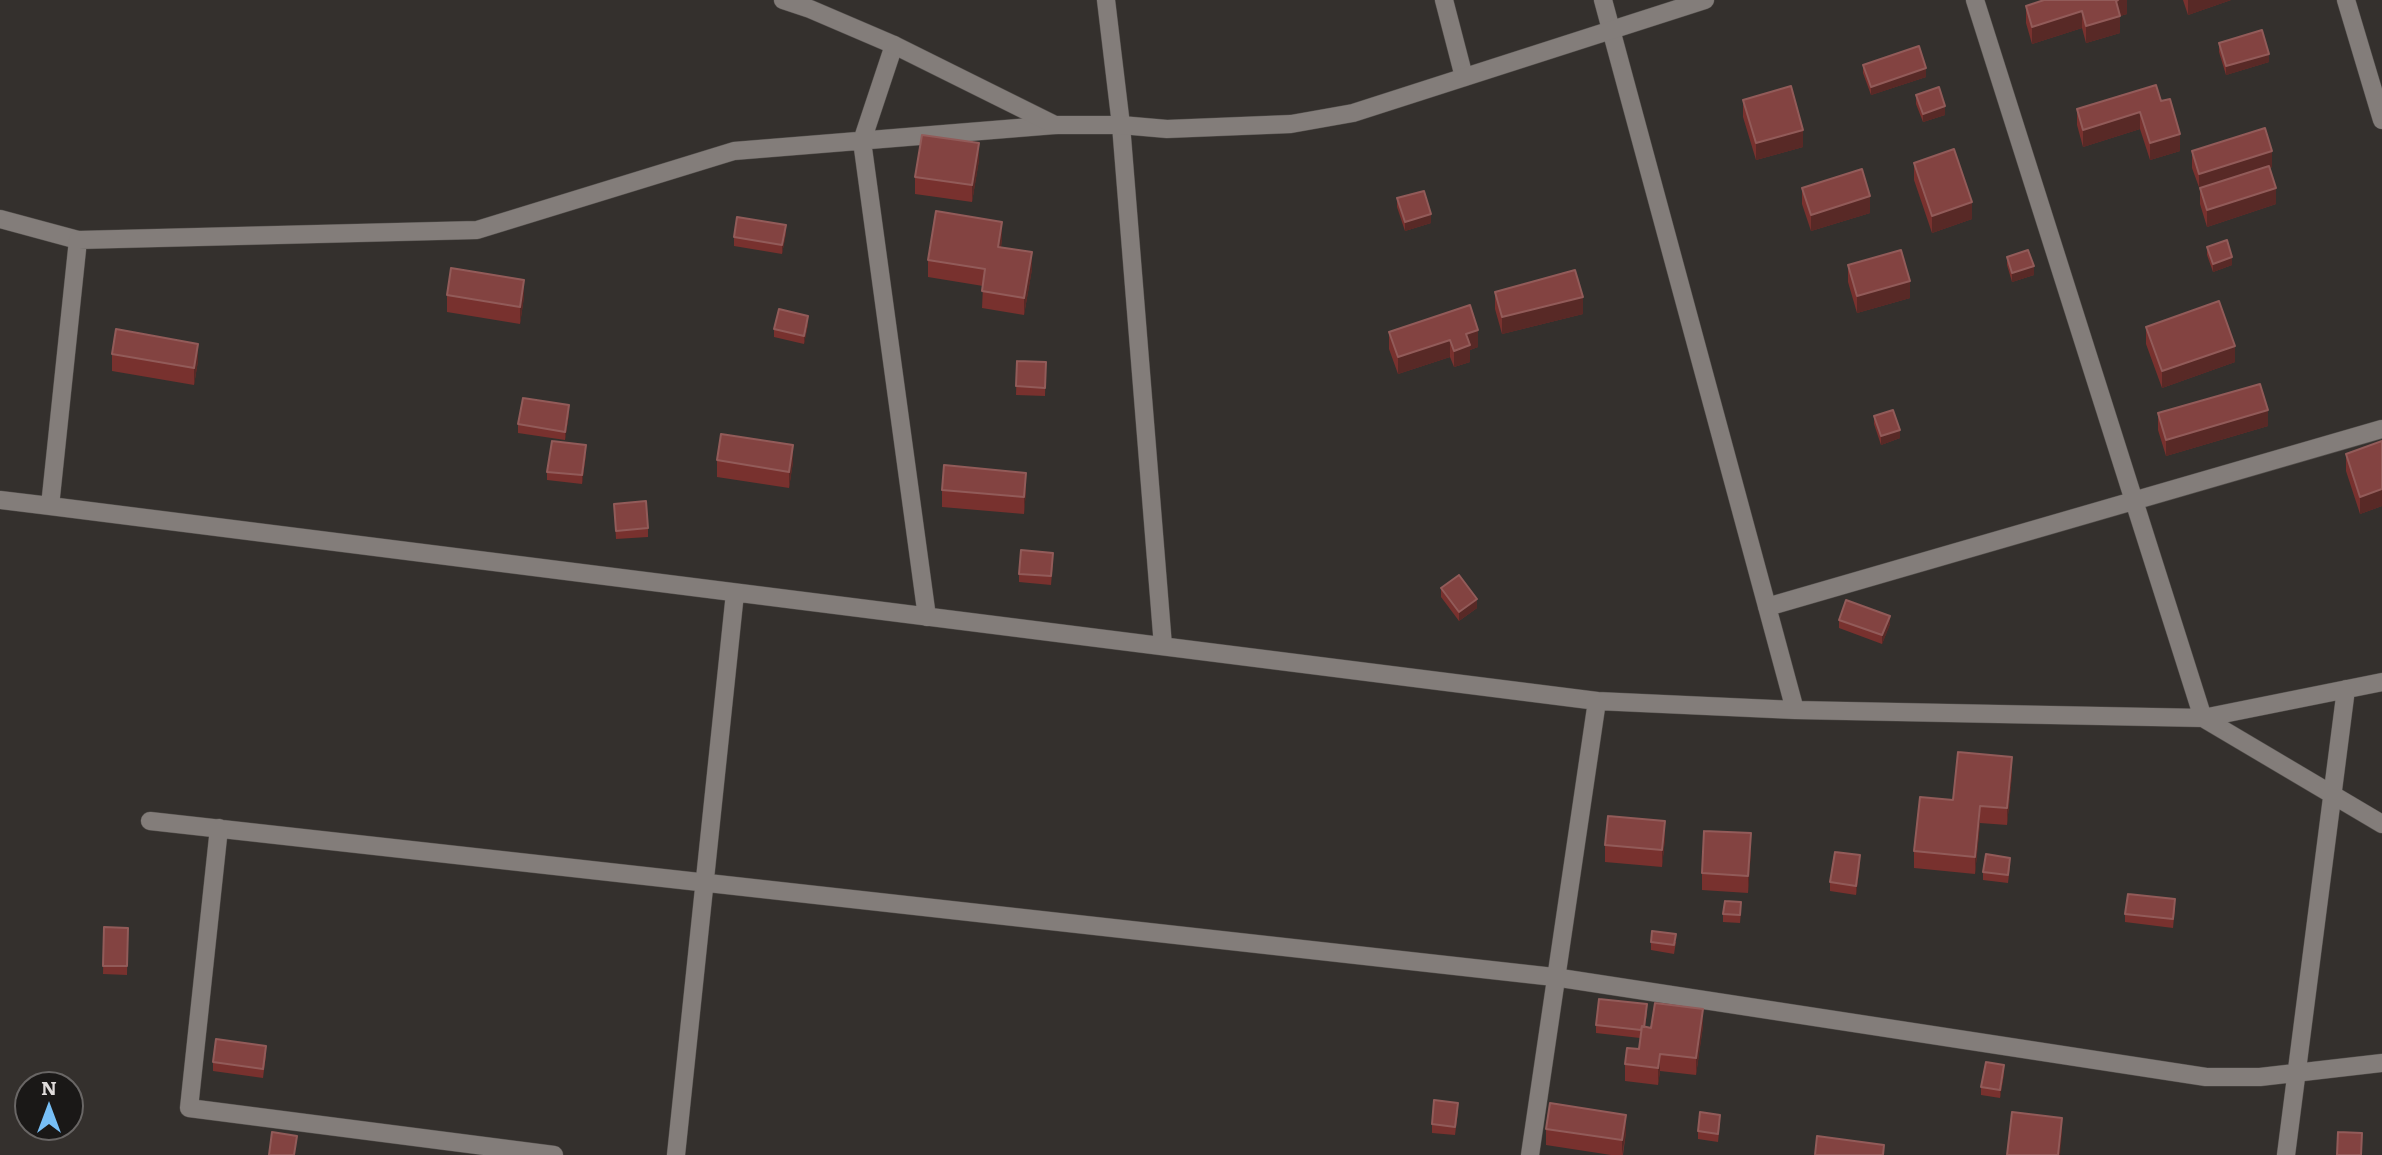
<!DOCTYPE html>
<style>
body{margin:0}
#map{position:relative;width:2382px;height:1155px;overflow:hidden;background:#34302d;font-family:Literata,serif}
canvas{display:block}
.north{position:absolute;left:14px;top:1071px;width:70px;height:70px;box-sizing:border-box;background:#1a1817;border:2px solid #696665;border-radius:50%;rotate:0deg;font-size:19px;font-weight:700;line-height:28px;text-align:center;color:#e0dcdb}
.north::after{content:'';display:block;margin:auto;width:24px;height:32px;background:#77bff7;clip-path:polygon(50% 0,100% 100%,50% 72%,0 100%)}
</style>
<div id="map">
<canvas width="2382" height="1155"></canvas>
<div class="north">N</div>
</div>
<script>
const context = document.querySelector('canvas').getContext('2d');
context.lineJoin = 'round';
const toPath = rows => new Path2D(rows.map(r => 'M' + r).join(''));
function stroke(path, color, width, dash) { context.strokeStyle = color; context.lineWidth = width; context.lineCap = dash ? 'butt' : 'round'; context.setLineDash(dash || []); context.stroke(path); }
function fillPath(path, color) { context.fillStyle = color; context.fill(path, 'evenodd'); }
const service = toPath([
 [0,219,78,240]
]);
const minor = toPath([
 [1106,0,1121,125,1163,646],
 [1444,0,1464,77],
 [1603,0,1795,710],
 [1975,0,2203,718,2382,824],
 [2346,0,2382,120],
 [894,45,862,141,927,617],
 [0,500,50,506,78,240,477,230,734,151,1055,125],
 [50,506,1597,701,1795,710,2203,718,2382,682],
 [1767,607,2382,429],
 [150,821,1554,977,2206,1077,2260,1077,2382,1063],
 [219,828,189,1108,554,1155],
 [676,1155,735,593],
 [1530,1155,1597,701],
 [2286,1155,2346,689]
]);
const tertiary = toPath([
 [783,0,810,9,894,45,1055,125,1121,125,1167,129,1291,124,1353,113,1705,0]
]);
stroke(service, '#534f4c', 19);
stroke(minor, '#534f4c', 19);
stroke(tertiary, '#534f4c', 19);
stroke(service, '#837d7a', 18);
stroke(minor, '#837d7a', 18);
stroke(tertiary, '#837d7a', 18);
fillPath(toPath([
 [2127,0,2127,14,2120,16,2120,33,2086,43,2082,28,2032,44,2026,23,2026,6],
 [2183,0,2231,0,2188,15],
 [2219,43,2269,62,2226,75,2219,52],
 [1863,65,1926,77,1871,95,1863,73],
 [1916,95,1945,115,1923,122,1916,104],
 [1743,100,1803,147,1756,160,1743,117],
 [2161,101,2180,151,2150,160,2140,129,2083,147,2077,125,2077,109],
 [2192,151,2272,167,2270,168,2276,204,2207,227,2200,204,2200,190,2192,168],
 [979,160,972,202,915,194,915,177],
 [1914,163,1972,219,1932,233,1914,180],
 [1802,188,1870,213,1811,231,1802,204],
 [1397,198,1431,223,1405,231,1397,207],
 [786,233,782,254,734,246,734,237],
 [1002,239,1001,247,1032,269,1024,315,982,308,983,286,928,277,928,260],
 [2207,247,2232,265,2213,272,2207,255],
 [2007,257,2034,275,2012,282,2007,265],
 [1848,265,1910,298,1857,313,1848,282],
 [1495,292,1583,314,1502,334,1495,309],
 [447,295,524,297,520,324,447,312],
 [1470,305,1478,347,1470,350,1470,362,1454,367,1450,357,1398,374,1389,349,1389,332],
 [808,324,804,344,774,337,774,329],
 [2146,327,2235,362,2162,388,2146,344],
 [112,354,198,361,194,385,112,371],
 [1017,361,1046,362,1045,396,1016,395],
 [2158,413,2268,426,2166,456,2158,430],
 [569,414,565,440,518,433,518,424],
 [1874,416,1900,438,1881,445,1874,424],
 [2382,441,2382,506,2360,514,2346,471,2346,454],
 [586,454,582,484,547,480,547,472],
 [717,460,793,462,789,488,717,477],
 [942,490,1026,490,1024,514,942,507],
 [614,504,648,528,648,537,616,539],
 [1053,561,1051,585,1019,582,1019,574],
 [1441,588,1477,608,1459,621,1441,597],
 [1839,620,1890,624,1882,644,1839,628],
 [2012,774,2007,825,1980,823,1975,874,1914,868,1914,851,1953,800],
 [1665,838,1662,867,1605,862,1605,845],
 [1751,850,1748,893,1702,890,1702,873],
 [1860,864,1856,895,1830,891,1830,882],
 [2010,866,2008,883,1983,880,1983,872],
 [2175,908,2173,928,2125,922,2125,914],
 [1741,911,1740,923,1723,922,1723,914],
 [104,927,128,928,127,975,103,974],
 [1651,942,1676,942,1674,954,1651,950],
 [1647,1013,1645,1027,1651,1028,1703,1026,1696,1075,1660,1071,1658,1085,1625,1081,1625,1064,1639,1049,1640,1038,1596,1033,1596,1025],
 [266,1055,263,1078,213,1071,213,1062],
 [2004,1074,2000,1098,1981,1095,1981,1087],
 [1458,1112,1455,1135,1432,1133,1432,1124],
 [1720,1123,1718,1142,1698,1139,1698,1131],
 [1546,1129,1626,1132,1623,1155,1611,1155,1546,1145]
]), '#78312e');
fillPath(toPath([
 [2118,0,2127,0,2127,14,2120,16,2120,33,2086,43,2086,26,2116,1],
 [2188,0,2231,0,2188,15],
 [2082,11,2082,28,2032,44,2032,27],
 [2269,54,2269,62,2226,75,2226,66],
 [1926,68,1926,77,1871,95,1871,87],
 [1945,106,1945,115,1923,122,1923,114],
 [2140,112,2140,129,2083,147,2083,130],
 [1803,130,1803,147,1756,160,1756,143],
 [2180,134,2180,151,2150,160,2150,143],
 [979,143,979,160,972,202,972,185],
 [2272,151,2272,167,2201,190,2200,188,2199,191,2199,174],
 [2276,188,2276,204,2207,227,2207,210],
 [1870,196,1870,213,1811,231,1811,215],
 [1972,202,1972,219,1932,233,1932,216],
 [1431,214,1431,223,1405,231,1405,222],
 [1002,222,1002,239,998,263,998,247],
 [786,225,786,233,782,254,782,245],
 [1032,252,1032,269,1024,315,1024,298],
 [2232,257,2232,265,2213,272,2213,264],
 [2034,266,2034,275,2012,282,2012,273],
 [524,280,524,297,520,324,520,307],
 [1910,281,1910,298,1857,313,1857,296],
 [1583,297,1583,314,1502,334,1502,317],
 [808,316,808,324,804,344,804,336],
 [1478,330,1478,347,1470,350,1470,362,1454,367,1454,351,1466,334],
 [1450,340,1450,357,1398,374,1398,357],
 [198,344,198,361,194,385,194,368],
 [2235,346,2235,362,2162,388,2162,371],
 [569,405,569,414,565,440,565,432],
 [2268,410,2268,426,2166,456,2166,440],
 [1900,430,1900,438,1881,445,1881,436],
 [586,445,586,454,582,484,582,475],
 [793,445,793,462,789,488,789,472],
 [1026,473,1026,490,1024,514,1024,497],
 [2382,489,2382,506,2360,514,2360,497],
 [1477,599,1477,608,1459,621,1459,612],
 [1890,616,1890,624,1882,644,1882,635],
 [2012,757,2012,774,2007,825,2007,808],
 [1980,806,1980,823,1975,874,1975,857],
 [1665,821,1665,838,1662,867,1662,850],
 [1751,833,1751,850,1748,893,1748,876],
 [1860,855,1860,864,1856,895,1856,886],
 [1703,1009,1703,1026,1696,1075,1696,1058],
 [1660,1054,1660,1071,1658,1085,1658,1068],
 [2004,1065,2004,1074,2000,1098,2000,1090],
 [1626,1115,1626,1132,1622,1155,1622,1140],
 [2062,1118,2062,1135,2060,1155,2058,1155]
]), '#582926');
const building = toPath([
 [2044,0,2118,0,2116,1,2120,16,2086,26,2082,11,2032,27,2026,6,2044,0],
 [2262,30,2269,54,2226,66,2219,43,2262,30],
 [1919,46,1926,68,1871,87,1863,65,1919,46],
 [2156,85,2161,101,2170,99,2180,134,2150,143,2140,112,2083,130,2077,109,2156,85],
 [1791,86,1803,130,1756,143,1743,100,1791,86],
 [1939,87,1945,106,1923,114,1916,95,1939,87],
 [2265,128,2272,151,2199,174,2192,151,2265,128],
 [922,135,979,143,972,185,915,177,922,135],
 [1954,149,1972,202,1932,216,1914,163,1954,149],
 [2269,166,2276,188,2207,210,2200,188,2269,166],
 [1862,169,1870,196,1811,215,1802,188,1862,169],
 [1424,191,1431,214,1405,222,1397,198,1424,191],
 [936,211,1002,222,998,247,1032,252,1024,298,982,291,985,269,928,260,936,211],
 [737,217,786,225,782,245,734,237,737,217],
 [2227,240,2232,257,2213,264,2207,247,2227,240],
 [1901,250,1910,281,1857,296,1848,265,1901,250],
 [2028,250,2034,266,2012,273,2007,257,2028,250],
 [451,268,524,280,520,307,447,295,451,268],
 [1575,270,1583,297,1502,317,1495,292,1575,270],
 [2219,301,2235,346,2162,371,2146,327,2219,301],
 [1470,305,1478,330,1466,334,1470,345,1454,351,1450,340,1398,357,1389,332,1470,305],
 [779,309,808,316,804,336,774,329,779,309],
 [116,329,198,344,194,368,112,354,116,329],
 [1017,361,1046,362,1045,388,1016,386,1017,361],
 [2260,384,2268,410,2166,440,2158,413,2260,384],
 [523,398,569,405,565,432,518,424,523,398],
 [1893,410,1900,430,1881,436,1874,416,1893,410],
 [721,434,793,445,789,472,717,460,721,434],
 [552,441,586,445,582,475,547,472,552,441],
 [2382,441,2382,489,2360,497,2346,454,2382,441],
 [944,465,1026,473,1024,497,942,490,944,465],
 [646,501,648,528,616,531,614,504,646,501],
 [1021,550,1053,553,1051,576,1019,574,1021,550],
 [1459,575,1477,599,1459,612,1441,588,1459,575],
 [1846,600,1890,616,1882,635,1839,620,1846,600],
 [1958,752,2012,757,2007,808,1980,806,1975,857,1914,851,1920,797,1953,800,1958,752],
 [1608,816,1665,821,1662,850,1605,845,1608,816],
 [1704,831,1751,833,1748,876,1702,873,1704,831],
 [1835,852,1860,855,1856,886,1830,882,1835,852],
 [1986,854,2010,858,2008,875,1983,872,1986,854],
 [2128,894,2175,899,2173,919,2125,914,2128,894],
 [1725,901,1741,902,1740,915,1723,914,1725,901],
 [104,927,128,928,127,966,103,966,104,927],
 [1652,931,1676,934,1674,945,1651,942,1652,931],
 [1599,999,1647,1004,1644,1027,1642,1026,1641,1030,1596,1025,1599,999],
 [1655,1003,1703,1009,1696,1058,1660,1054,1658,1068,1625,1064,1627,1048,1639,1049,1642,1026,1651,1028,1655,1003],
 [216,1039,266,1046,263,1069,213,1062,216,1039],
 [1986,1062,2004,1065,2000,1090,1981,1087,1986,1062],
 [1434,1100,1458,1103,1455,1127,1432,1124,1434,1100],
 [1550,1103,1626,1115,1622,1140,1546,1129,1550,1103],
 [1700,1112,1720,1115,1718,1134,1698,1131,1700,1112],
 [2012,1112,2062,1118,2058,1155,2007,1155,2012,1112],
 [272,1132,297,1136,294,1155,269,1155,272,1132],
 [2338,1132,2362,1133,2361,1155,2337,1155,2338,1132],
 [1817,1136,1884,1145,1883,1155,1815,1155,1817,1136]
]);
fillPath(building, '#834341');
stroke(building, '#925b59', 2);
</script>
